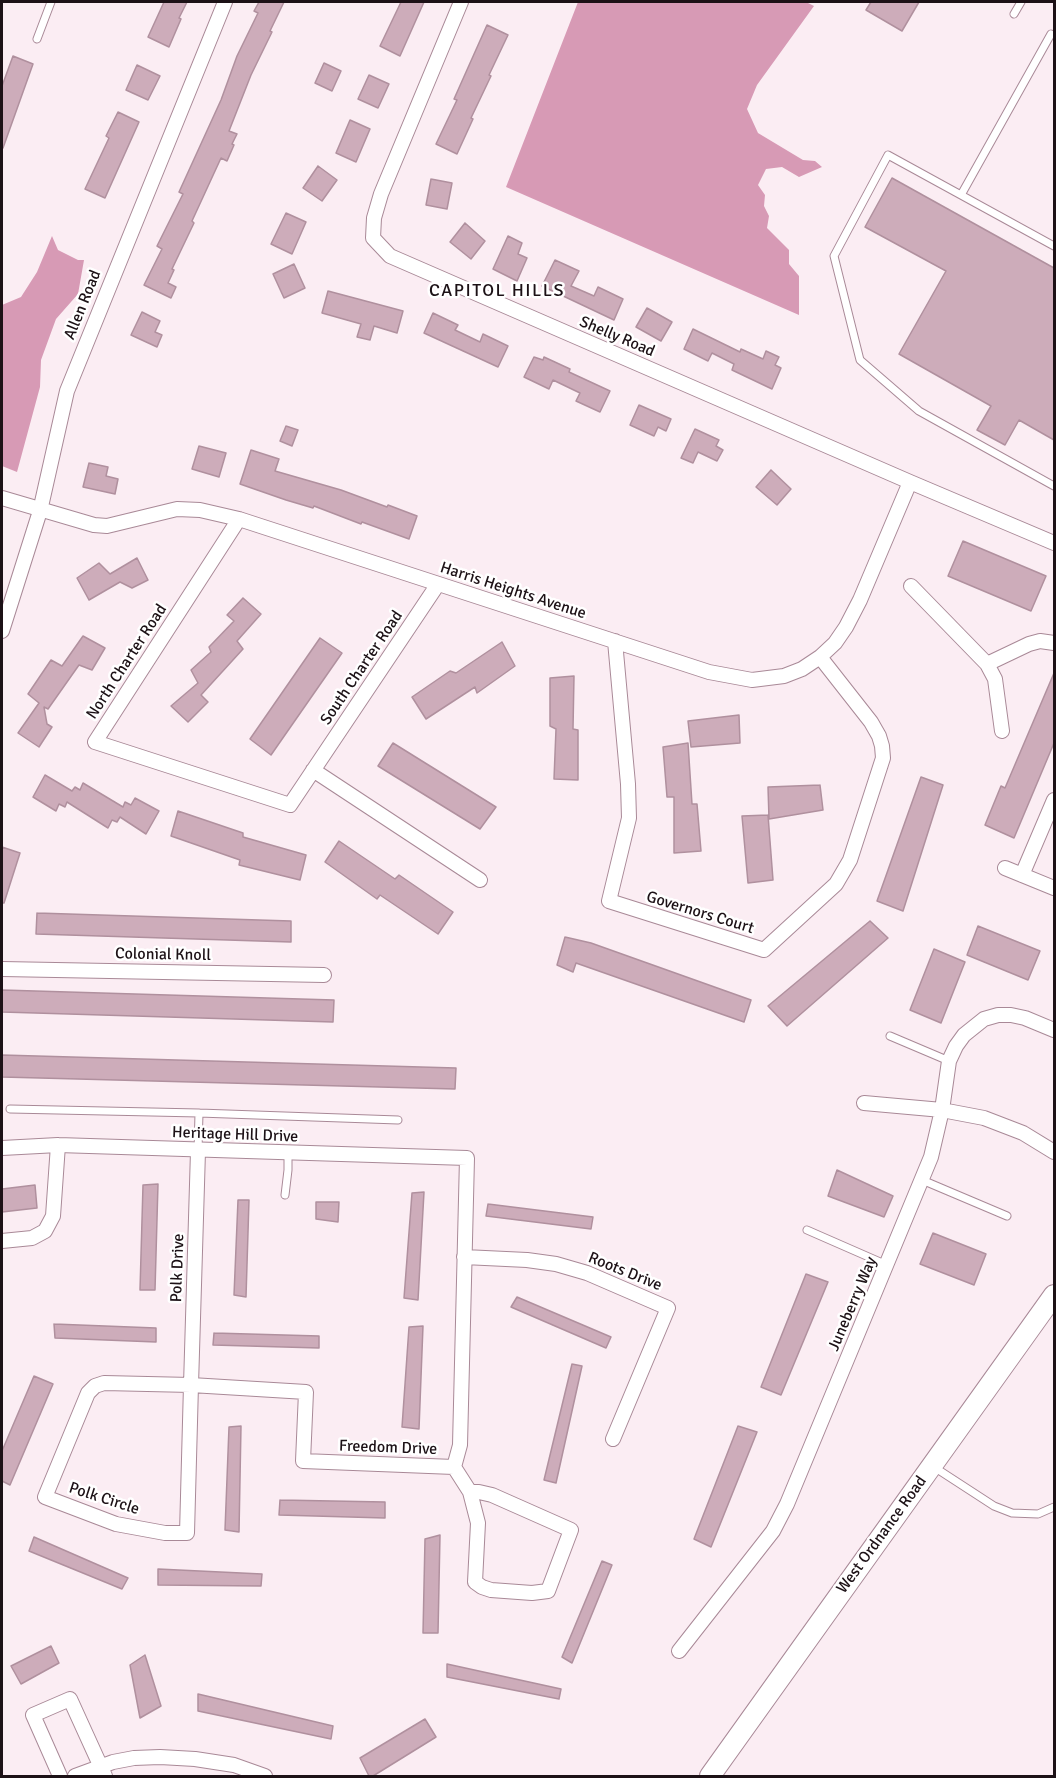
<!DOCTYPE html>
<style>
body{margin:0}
#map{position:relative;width:1056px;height:1778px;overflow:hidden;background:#fbedf3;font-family:Signika,sans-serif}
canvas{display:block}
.frame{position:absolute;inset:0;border:3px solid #1c1116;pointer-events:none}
</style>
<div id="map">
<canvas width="1056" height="1778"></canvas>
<div class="frame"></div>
</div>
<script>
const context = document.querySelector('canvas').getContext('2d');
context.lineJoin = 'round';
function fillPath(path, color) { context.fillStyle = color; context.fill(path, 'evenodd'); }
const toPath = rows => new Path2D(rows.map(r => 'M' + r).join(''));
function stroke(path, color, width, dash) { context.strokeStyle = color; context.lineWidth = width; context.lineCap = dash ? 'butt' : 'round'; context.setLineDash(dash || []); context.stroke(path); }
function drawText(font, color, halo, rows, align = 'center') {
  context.font = font + ' Signika,sans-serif'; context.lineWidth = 5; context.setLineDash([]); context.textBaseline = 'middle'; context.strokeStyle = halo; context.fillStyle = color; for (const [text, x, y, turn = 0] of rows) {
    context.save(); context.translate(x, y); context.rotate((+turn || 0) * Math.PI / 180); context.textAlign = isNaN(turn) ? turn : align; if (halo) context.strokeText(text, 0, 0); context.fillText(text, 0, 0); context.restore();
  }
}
fillPath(toPath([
 [578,2,806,2,814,6,757,85,747,109,758,133,803,160,815,161,822,167,799,177,782,167,766,169,758,185,765,195,764,206,769,216,767,228,789,250,789,264,799,276,799,315,506,187],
 [52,236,58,250,78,260,84,260,78,294,56,319,41,360,40,387,17,472,2,466,2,305,21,297,37,272]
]), '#d79ab5');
const building = toPath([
 [164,2,187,2,179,18,181,19,169,47,148,37,164,2],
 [259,2,284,2,270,31,272,32,251,75,229,131,237,134,232,144,234,145,227,161,221,158,192,221,194,223,172,269,174,270,168,283,176,287,171,298,144,285,162,249,157,246,183,194,179,192,221,100,237,56,258,13,254,11,259,2],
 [401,2,424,2,400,56,380,46,401,2],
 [871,2,919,2,902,31,866,10,871,2],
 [487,25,508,35,489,75,491,76,471,118,473,119,457,154,436,144,457,100,454,99,487,25],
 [13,56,33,64,3,148,2,148,2,86,13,56],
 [324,63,341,71,332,91,315,83,324,63],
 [137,65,160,76,148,100,126,90,137,65],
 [369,75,389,84,378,108,358,99,369,75],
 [118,112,139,122,105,198,85,189,109,138,106,136,118,112],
 [350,120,370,129,356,162,336,153,350,120],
 [318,166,337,180,322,201,303,188,318,166],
 [892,178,1054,268,1054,440,1019,420,1005,445,977,430,991,406,899,354,946,271,865,227,892,178],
 [431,179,452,183,447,209,426,205,431,179],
 [286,213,306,222,292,254,271,244,286,213],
 [465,223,485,241,471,259,450,242,465,223],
 [508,236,522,243,518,254,527,258,517,281,493,269,508,236],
 [555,260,579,271,571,286,594,296,598,287,623,299,614,320,542,286,555,260],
 [294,264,305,288,284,298,273,274,294,264],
 [328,291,403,311,397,333,374,326,370,340,357,337,361,324,322,313,328,291],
 [647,308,672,322,661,341,636,327,647,308],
 [142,312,160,321,155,332,162,335,157,347,131,335,142,312],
 [433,313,458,325,455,330,480,342,483,334,508,346,498,367,424,333,433,313],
 [693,329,740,352,741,349,763,359,766,351,779,357,775,365,781,368,772,389,732,370,734,364,712,353,708,361,684,349,693,329],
 [534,357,543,360,544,357,570,369,569,372,610,391,600,412,576,401,580,393,553,380,549,389,524,377,534,357],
 [639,405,671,419,666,431,658,427,654,436,630,425,639,405],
 [286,426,298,430,292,446,280,441,286,426],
 [695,429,719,440,716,446,723,450,717,461,698,452,693,463,681,458,695,429],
 [199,446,226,453,219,477,192,469,199,446],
 [251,450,279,459,275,471,341,490,387,507,388,505,417,516,409,539,362,522,361,524,314,506,313,508,286,500,240,484,251,450],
 [89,463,108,467,106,476,118,479,115,494,83,487,89,463],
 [771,470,791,489,777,505,756,487,771,470],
 [963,541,1046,576,1031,611,948,576,963,541],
 [137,558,148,580,132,588,120,582,89,600,77,578,99,563,110,574,137,558],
 [243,598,261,614,237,641,243,649,201,695,208,702,188,722,171,706,198,683,191,670,211,652,209,647,234,621,227,615,243,598],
 [83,636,105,648,92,670,79,665,48,709,44,707,47,724,52,727,39,747,18,733,39,703,28,694,51,660,62,666,83,636],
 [320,638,342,653,271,755,250,739,320,638],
 [502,642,515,666,477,693,475,687,426,719,412,697,450,671,456,673,502,642],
 [1054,673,1054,743,1014,838,985,825,1001,786,1005,788,1054,673],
 [574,676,573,729,578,730,578,780,554,779,556,729,550,726,550,678,574,676],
 [739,715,740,743,691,747,688,721,739,715],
 [393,743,496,807,480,829,378,766,393,743],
 [688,743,692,804,697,804,701,851,674,853,674,797,667,797,663,747,688,743],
 [45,775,72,791,75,787,80,790,83,783,123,807,125,802,131,805,135,798,159,811,146,834,120,817,117,822,112,820,108,828,67,802,65,807,59,804,56,811,33,797,45,775],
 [921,777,943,785,903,911,877,901,921,777],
 [820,785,823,810,769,819,768,787,820,785],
 [178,811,243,833,243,837,306,855,300,880,239,865,240,860,171,836,178,811],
 [768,815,773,880,748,883,742,816,768,815],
 [339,841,395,879,399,875,453,912,438,934,380,895,377,899,325,862,339,841],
 [2,847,20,853,4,903,2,903,2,847],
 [37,913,291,921,291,942,36,934,37,913],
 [870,921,888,938,787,1026,768,1006,870,921],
 [978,926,1040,951,1028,980,967,955,978,926],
 [565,937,591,943,751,1000,744,1022,576,963,573,972,557,965,565,937],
 [934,949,965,962,941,1023,910,1010,934,949],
 [2,990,334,1000,333,1022,2,1012,2,990],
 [2,1055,456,1068,455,1089,2,1077,2,1055],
 [837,1170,893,1196,884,1217,828,1196,837,1170],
 [158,1184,155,1290,140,1290,143,1185,158,1184],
 [35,1185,37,1208,2,1212,2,1189,35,1185],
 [424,1192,418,1300,404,1298,412,1193,424,1192],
 [238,1200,249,1200,246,1297,234,1295,238,1200],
 [316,1202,339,1202,338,1222,316,1219,316,1202],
 [488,1204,593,1217,591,1229,486,1216,488,1204],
 [933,1233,986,1254,974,1285,920,1264,933,1233],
 [806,1274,828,1282,781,1395,761,1387,806,1274],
 [517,1297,611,1337,606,1348,511,1307,517,1297],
 [54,1324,156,1328,156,1342,55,1338,54,1324],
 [423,1326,419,1429,402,1427,409,1327,423,1326],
 [214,1333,319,1336,319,1348,213,1345,214,1333],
 [572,1364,582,1366,556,1483,544,1480,572,1364],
 [34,1376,53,1384,10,1485,2,1481,2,1451,34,1376],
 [241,1426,239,1532,225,1530,229,1427,241,1426],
 [738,1426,757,1432,711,1547,694,1539,738,1426],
 [280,1500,385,1502,385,1518,279,1515,280,1500],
 [440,1535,438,1633,423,1633,425,1539,440,1535],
 [34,1537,128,1578,122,1589,29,1551,34,1537],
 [602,1561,612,1565,572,1663,562,1657,602,1561],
 [158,1569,262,1574,261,1586,158,1585,158,1569],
 [51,1646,59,1663,21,1684,11,1666,51,1646],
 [145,1655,161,1706,140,1718,130,1665,145,1655],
 [447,1664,561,1689,559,1699,447,1677,447,1664],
 [198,1694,333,1726,331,1739,198,1711,198,1694],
 [425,1719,436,1737,373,1776,369,1776,360,1758,425,1719]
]);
fillPath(building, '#cdacba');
stroke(building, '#b0909e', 1.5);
const service = toPath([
 [1014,14,1021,2],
 [37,39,51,2],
 [961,195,1051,34],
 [1054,246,888,155,834,256,860,360,919,411,1054,486],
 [890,1036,949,1061],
 [10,1109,199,1113,398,1120],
 [198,1151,199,1113],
 [922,1180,1007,1216],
 [285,1195,288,1170,288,1153],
 [807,1230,887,1265],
 [934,1467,994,1506,1012,1513,1038,1514,1054,1507]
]);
const minor = toPath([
 [461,2,381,194,374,218,373,238,390,256,910,482,1054,543],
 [2,498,94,525,107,526,177,509,200,510,239,519,709,672,752,680,784,676,802,669,820,657,835,643,846,627,860,600,910,482],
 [239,519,95,742,290,805,438,584],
 [911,586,987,664,995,679,1002,731],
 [2,631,40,511,67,391,225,2],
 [615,641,628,784,629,818,609,901,764,950,836,884,850,860,883,758,882,746,879,736,871,722,820,657],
 [987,664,1029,644,1040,641,1054,643],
 [313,770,480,880],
 [1005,868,1054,888],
 [1022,875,1054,800],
 [2,969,324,975],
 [864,1103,942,1110,984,1118,1023,1133,1054,1152],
 [2,1148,58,1145,467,1158,460,1445,454,1467],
 [198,1151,191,1385,187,1533,165,1533,116,1524,45,1497,88,1393,95,1386,104,1383,191,1385,306,1392,303,1461,454,1467],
 [2,1241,32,1238,45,1231,53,1216,58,1145],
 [464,1257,527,1260,556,1264,587,1273,668,1308,613,1439],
 [454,1467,470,1492,478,1523,475,1582,482,1587,491,1590,532,1593,548,1591,571,1530,492,1495,479,1492,470,1492],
 [679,1651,773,1531,787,1504,931,1157,942,1110,949,1061,956,1046,964,1035,984,1019,998,1015,1011,1015,1025,1018,1054,1030],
 [60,1776,33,1715,70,1699,105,1776],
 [75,1776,113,1762,134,1758,160,1757,195,1759,234,1765,265,1776]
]);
const secondary = toPath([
 [710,1776,1054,1295]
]);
stroke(service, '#a98997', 9);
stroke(minor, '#a98997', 16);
stroke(secondary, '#a98997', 22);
stroke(service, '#fff', 7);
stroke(minor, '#fff', 14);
stroke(secondary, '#fff', 20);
drawText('16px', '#1c1116', '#fff', [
 ["Allen Road",83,305,-68],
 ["Shelly Road",617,337,23],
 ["Harris Heights Avenue",513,591,18],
 ["North Charter Road",127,662,-57],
 ["South Charter Road",362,668,-56],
 ["Governors Court",700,913,17],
 ["Colonial Knoll",163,955,1],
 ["Heritage Hill Drive",235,1135,2],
 ["Polk Drive",178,1268,-88],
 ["Roots Drive",625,1272,22],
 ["Juneberry Way",853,1304,-67],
 ["Freedom Drive",388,1448,2],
 ["Polk Circle",104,1499,18],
 ["West Ordnance Road",882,1535,-54]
]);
context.letterSpacing = '1.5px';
drawText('18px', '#1c1116', '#fff', [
 ["CAPITOL HILLS",497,291]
]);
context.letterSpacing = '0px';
</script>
